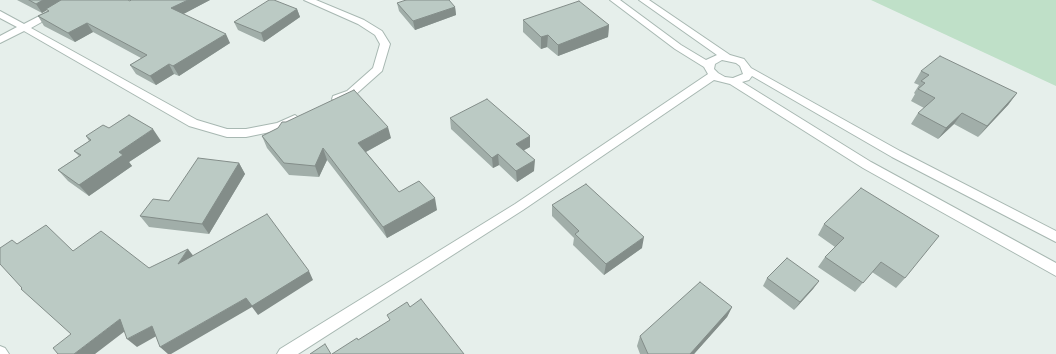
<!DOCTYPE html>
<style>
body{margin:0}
canvas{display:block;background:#e6efeb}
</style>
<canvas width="1056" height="354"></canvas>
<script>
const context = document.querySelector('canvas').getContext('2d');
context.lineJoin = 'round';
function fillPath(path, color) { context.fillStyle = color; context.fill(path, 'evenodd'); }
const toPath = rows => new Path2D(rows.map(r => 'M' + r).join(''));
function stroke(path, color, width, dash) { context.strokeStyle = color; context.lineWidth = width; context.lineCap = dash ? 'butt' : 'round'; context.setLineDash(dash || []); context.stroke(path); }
fillPath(toPath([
 [871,0,1056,0,1056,86]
]), '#bfe0c8');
const minor = toPath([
 [70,0,81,0,31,28,197,120,227,129,246,129,277,123,295,115,300,119,299,122,280,130,246,137,227,137,189,126,24,31,0,43,0,36,17,27,0,18,0,11,24,24,70,0],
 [304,0,316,0,364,20,382,31,390,44,382,71,355,95,337,103,332,99,333,96,347,91,373,68,380,44,375,35,358,24,304,0],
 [610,0,620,0,681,45,706,60,717,55,639,0,649,0,730,55,744,59,751,68,900,151,1056,231,1056,242,892,157,752,76,749,80,742,82,871,162,1056,263,1056,276,863,168,730,84,714,80,523,210,298,354,277,354,280,349,515,204,708,74,704,67,675,49,610,0],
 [722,60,736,63,740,66,743,74,733,78,725,77,718,73,714,69,715,64,722,60],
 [0,346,5,348,9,354,0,354,0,346]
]);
stroke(minor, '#a8b8b2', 2);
fillPath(minor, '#fff');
fillPath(toPath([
 [17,0,128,0,130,1,131,0,210,0,183,14,230,43,179,76,174,74,156,85,136,74,130,65,141,58,93,32,75,42,44,26,38,16,48,11,47,10,42,13],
 [397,3,455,7,456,15,415,30,399,11],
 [297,9,300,17,264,42,238,30,234,22],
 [523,20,609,25,608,37,558,56,547,47,541,49,523,32],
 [921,71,1017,93,1008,105,978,137,954,124,938,139,911,124,918,113,924,108,911,101,915,94,914,93,919,85,914,83],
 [450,118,530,147,524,150,534,171,517,182,499,165,493,168,451,129],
 [109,128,161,141,129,162,132,166,89,196,68,181,58,170,79,156,74,151,89,141,86,136],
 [262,136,391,138,366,152,399,192,437,210,387,238,327,160,319,177,289,175,267,148],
 [239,163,245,174,209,234,149,227,140,216],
 [552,205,642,248,604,275,573,245,574,238,552,216],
 [824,224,905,278,896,288,872,272,855,292,818,267,825,257,835,247,818,235],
 [767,278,819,281,813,289,794,310,763,286],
 [732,307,727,317,694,354,640,354,637,346,640,336]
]), '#a1aea9');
fillPath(toPath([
 [43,0,67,0,46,9,47,10,42,13,36,4],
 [188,0,210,0,176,18,171,8],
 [455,7,456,15,415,30,413,21],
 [297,9,300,17,264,42,261,33],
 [87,23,93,32,75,42,68,33],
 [609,25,608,37,558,56,558,45],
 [226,34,230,43,179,76,173,66],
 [548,35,547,47,541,49,541,37],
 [169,64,174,74,156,85,150,76],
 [1017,93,1008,105,978,137,987,126],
 [962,113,954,124,938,139,946,128],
 [388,127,391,138,362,154,358,143],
 [153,129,161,141,129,162,132,166,89,196,79,185,119,152],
 [530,136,530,147,517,154,516,144],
 [323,148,327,160,319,177,315,166],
 [498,154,499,165,493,168,492,158],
 [535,160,534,171,517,182,516,171],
 [239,163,245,174,209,234,202,224],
 [435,198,437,210,387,238,383,227],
 [644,237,642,248,604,275,606,264],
 [188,249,195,258,178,264],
 [309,271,313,280,258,315,252,307,171,354,168,354,160,347,246,298],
 [819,281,813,289,794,310,800,302],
 [732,307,727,317,694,354,690,354],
 [120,319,129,328,95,354,74,354],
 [152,326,160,334,137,347,127,339]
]), '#838d89');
const building = toPath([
 [29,0,43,0,36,4,29,0],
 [61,0,128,0,130,1,131,0,188,0,171,8,226,34,173,66,169,64,150,76,130,65,147,55,87,23,68,33,38,16,49,11,46,9,61,0],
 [269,0,274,0,297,9,261,33,234,22,269,0],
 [406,0,449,0,455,7,413,21,397,3,406,0],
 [579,1,609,25,558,45,548,35,541,37,523,20,579,1],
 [940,56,1017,93,987,126,962,113,946,128,918,113,935,98,918,89,925,83,921,81,929,75,921,71,940,56],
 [354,90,388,127,358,143,399,192,419,181,435,198,383,227,323,148,315,166,284,163,262,136,278,128,282,122,286,122,354,90],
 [487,99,530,136,516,144,535,160,516,171,498,154,492,158,450,118,487,99],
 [129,115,153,129,119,152,123,155,79,185,58,170,81,155,74,151,91,140,86,136,103,125,109,128,129,115],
 [198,158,239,163,202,224,140,216,153,199,169,201,198,158],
 [586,184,644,237,606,264,575,234,579,231,552,205,586,184],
 [861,188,939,236,905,278,881,262,863,283,825,257,844,238,824,224,861,188],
 [267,214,309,271,252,306,246,298,160,347,152,326,127,339,120,319,74,354,58,354,53,348,71,334,21,289,22,288,0,264,0,248,12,240,17,244,46,225,73,251,101,231,149,268,188,249,178,264,267,214],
 [787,258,819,281,800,302,767,278,787,258],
 [700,282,732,307,690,354,648,354,640,336,700,282],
 [421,299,464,354,332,354,357,338,358,340,390,320,387,315,407,302,410,307,421,299],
 [325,344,331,354,310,354,325,344]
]);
fillPath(building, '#bbcac4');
stroke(building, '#838d89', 1);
</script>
